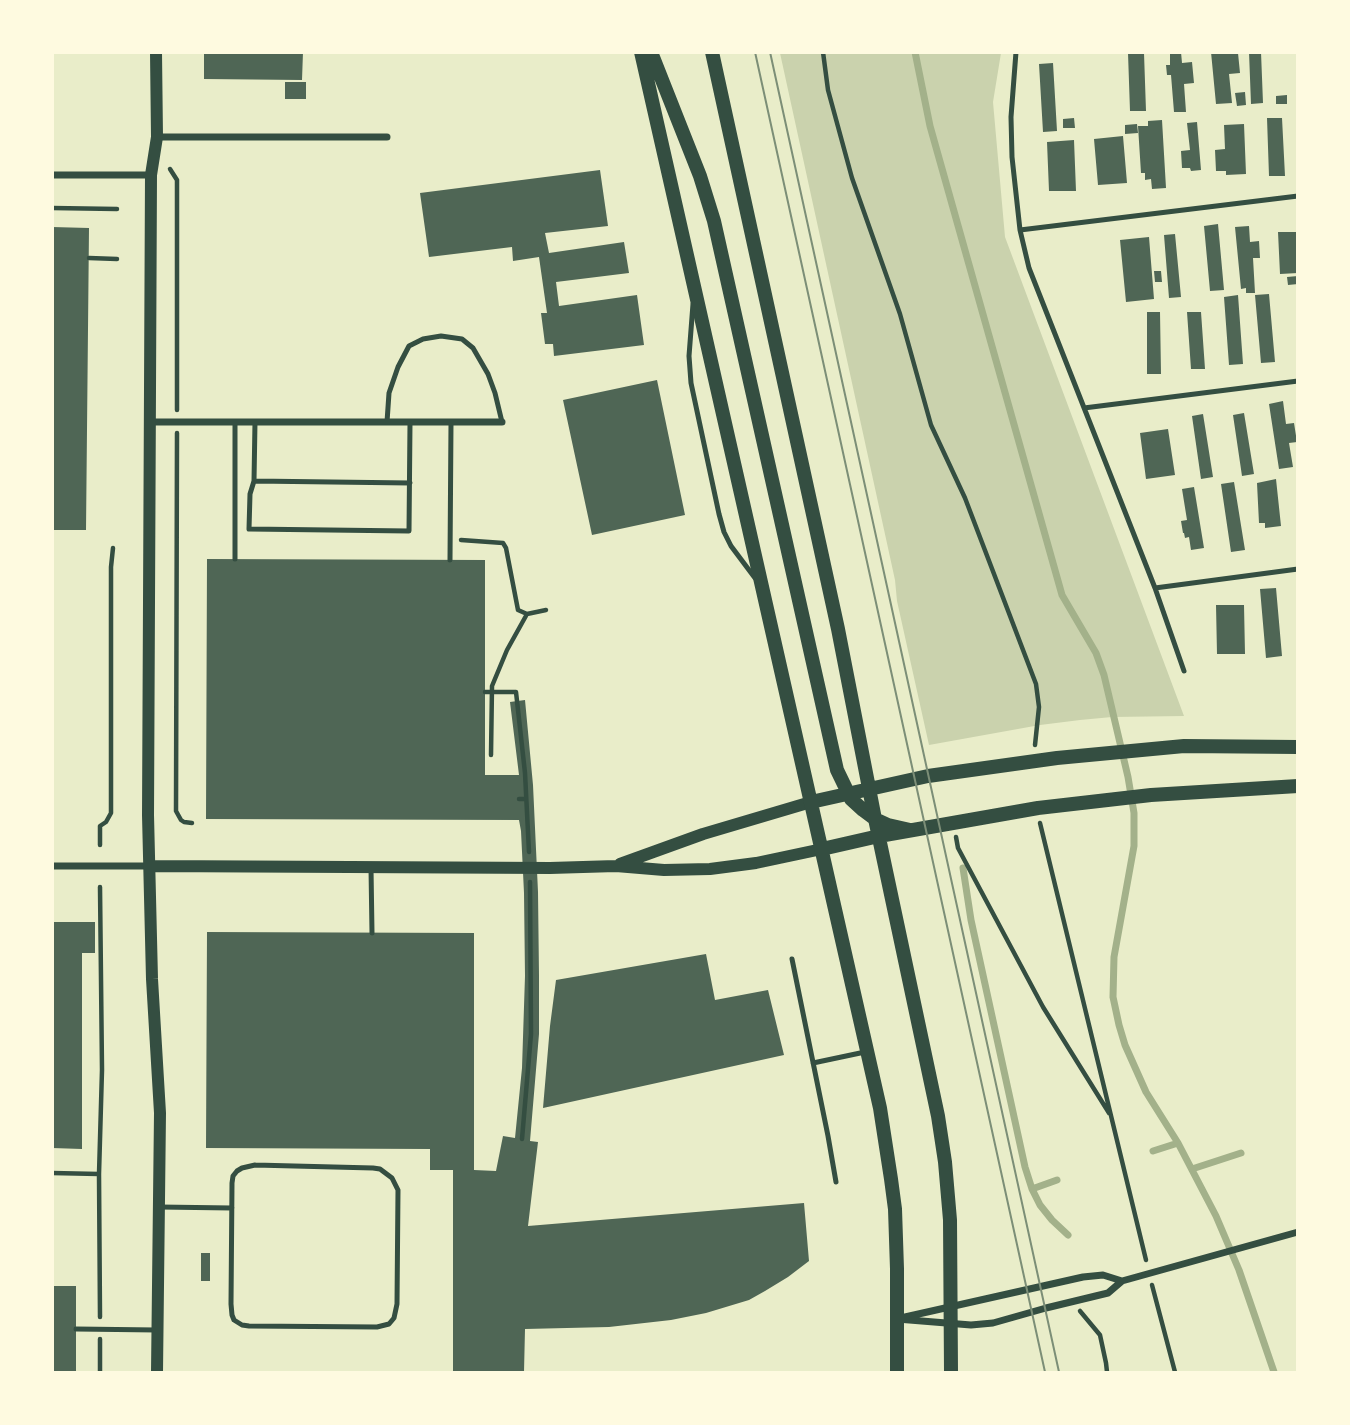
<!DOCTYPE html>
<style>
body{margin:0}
#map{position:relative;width:1350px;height:1425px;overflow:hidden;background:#e9edc9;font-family:Lato,sans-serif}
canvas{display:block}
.frame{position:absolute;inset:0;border:54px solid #fefae0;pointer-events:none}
</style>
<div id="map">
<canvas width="1350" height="1425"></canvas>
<div class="frame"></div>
</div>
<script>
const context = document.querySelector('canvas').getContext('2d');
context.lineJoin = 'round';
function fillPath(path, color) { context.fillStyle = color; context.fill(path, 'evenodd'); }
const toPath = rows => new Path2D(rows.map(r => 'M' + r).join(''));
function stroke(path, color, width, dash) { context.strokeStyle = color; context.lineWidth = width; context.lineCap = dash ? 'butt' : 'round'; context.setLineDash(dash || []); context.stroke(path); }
fillPath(toPath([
 [780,53,1001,53,993,102,1005,237,1184,716,1112,717,1080,720,1040,725,929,745,897,601,895,580]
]), '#cad2ad');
stroke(toPath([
 [915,52,930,126,1062,595,1096,653,1104,675,1128,777,1134,813,1134,846,1114,957,1113,997,1119,1025,1125,1045,1146,1092,1178,1143,1216,1216,1239,1270,1274,1372],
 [963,868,971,920,1025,1167,1032,1189,1040,1205,1052,1220,1068,1235],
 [1153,1151,1178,1143],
 [1192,1169,1241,1153],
 [1032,1189,1057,1180]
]), '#a3b18a', 7);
fillPath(toPath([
 [204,52,303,52,302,80,204,79],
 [1170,52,1181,52,1182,63,1192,62,1194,83,1184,84,1186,112,1174,112,1171,75,1167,75,1166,65,1170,65],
 [1211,52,1227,52,1227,54,1238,53,1240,73,1229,74,1232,103,1216,104],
 [1249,52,1261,52,1263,103,1251,104],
 [1128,53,1144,53,1146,111,1130,111],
 [1053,63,1057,131,1043,132,1039,64],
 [285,82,306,82,306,99,285,99],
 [1245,92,1246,105,1237,106,1235,93],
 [1287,95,1287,104,1276,104,1276,96],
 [1074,118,1075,128,1063,128,1063,119],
 [1267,118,1282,118,1285,176,1269,176],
 [1162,120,1166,188,1152,189,1151,179,1145,180,1145,173,1141,173,1138,126,1148,126,1148,121],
 [1197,122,1201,170,1191,171,1190,168,1182,168,1181,151,1190,150,1187,123],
 [1137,124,1138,133,1125,134,1125,125],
 [1244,124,1246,174,1226,175,1226,171,1216,171,1215,150,1225,149,1224,125],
 [1123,136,1127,183,1098,185,1094,139],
 [1074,140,1076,191,1049,191,1047,142],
 [600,170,608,226,545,233,549,253,624,242,629,273,556,282,559,306,637,295,644,345,554,356,553,344,545,344,541,313,547,313,539,257,513,261,512,247,429,257,420,193],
 [1218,224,1224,290,1210,291,1204,226],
 [1249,226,1250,242,1259,241,1260,258,1253,258,1255,293,1246,293,1246,288,1241,289,1235,227],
 [52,227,89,228,86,530,52,530],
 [1278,232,1298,232,1298,273,1280,274],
 [1175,234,1181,297,1169,298,1164,235],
 [1149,237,1154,299,1126,302,1120,240],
 [1154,271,1161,271,1162,282,1155,282],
 [1298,276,1298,284,1288,285,1287,277],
 [1269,294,1275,362,1261,363,1255,295],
 [1238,295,1243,364,1229,365,1224,297],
 [1147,312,1160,312,1161,374,1147,374],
 [1187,312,1201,312,1205,369,1191,369],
 [657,380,685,515,592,535,563,400],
 [1283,401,1286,424,1294,423,1297,442,1289,443,1293,467,1279,469,1269,404],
 [1244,413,1254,474,1242,476,1233,415],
 [1203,414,1213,477,1201,479,1192,416],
 [1168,429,1175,475,1146,479,1140,433],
 [1276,479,1281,526,1265,528,1265,523,1259,523,1257,483],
 [1234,482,1245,550,1231,552,1221,484],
 [1194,487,1204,548,1191,550,1189,537,1185,538,1184,533,1183,533,1181,521,1187,520,1182,489],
 [207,559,485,560,485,775,519,775,510,702,525,700,533,785,538,892,539,976,539,1034,530,1141,538,1142,528,1226,804,1203,809,1261,788,1277,765,1291,749,1300,706,1313,671,1320,609,1327,525,1329,524,1372,453,1372,453,1170,430,1170,430,1149,206,1148,207,932,474,933,474,1170,496,1171,503,1136,515,1138,522,1068,525,976,524,893,521,831,519,820,206,819],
 [1276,588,1282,656,1266,658,1260,589],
 [1216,605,1244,605,1245,654,1217,654],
 [52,922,95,922,95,953,82,953,82,1149,52,1148],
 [706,954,715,1000,768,990,784,1055,543,1108,550,1026,556,980],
 [201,1253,210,1253,210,1281,201,1281],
 [52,1286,76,1286,76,1372,52,1372]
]), '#4f6655');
stroke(toPath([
 [823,52,828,90,852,178,900,314,931,425,965,498,1036,684,1039,707,1035,745],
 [170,169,177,180,177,410],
 [52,208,117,209],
 [89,258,117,259],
 [177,433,176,811,181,820,184,822,192,823],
 [461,540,503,543,506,548,518,610,527,614,546,610],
 [485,692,516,692,525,773,529,852],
 [491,755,492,686,507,650,527,614],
 [519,799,526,799],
 [1040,823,1146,1260],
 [956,837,958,848,1043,1007,1109,1113],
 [100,845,100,826,106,822,111,813,111,567,113,548],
 [100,887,102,1070,99,1174,100,1317],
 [522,1139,531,1034,530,882],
 [52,1173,99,1174],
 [1152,1285,1175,1372],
 [1080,1311,1100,1335,1106,1363,1107,1372],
 [100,1339,100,1372]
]), '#344e41', 4.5);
stroke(toPath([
 [1016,52,1011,117,1012,157,1020,230,1029,268,1155,588,1184,671],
 [1020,230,1298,196],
 [693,304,689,356,691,383,719,514,724,532,731,546,755,578],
 [1084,408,1298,381],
 [235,422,235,559],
 [255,422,254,481,250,494,249,529,409,531,410,423],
 [387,422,389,393,398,367,409,346,423,339,441,336,462,339,473,348,488,374,495,393,502,422],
 [254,481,410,483],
 [450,560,451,423],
 [1155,588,1298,569],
 [371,868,372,933],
 [792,959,828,1136,836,1182],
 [813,1063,865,1052],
 [255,1165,373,1168,380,1169,392,1178,398,1190,397,1304,394,1318,389,1324,377,1327,249,1326,242,1325,234,1320,232,1315,231,1304,232,1183,233,1176,237,1171,242,1168,255,1165],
 [159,1207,232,1208],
 [76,1329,157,1330]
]), '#344e41', 5);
stroke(toPath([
 [157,137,387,137],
 [52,175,151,175],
 [150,422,502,422],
 [52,866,149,866],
 [905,1317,1083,1277,1103,1275,1122,1281],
 [897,1319,971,1325,993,1323,1046,1308,1108,1293,1122,1281,1298,1232]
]), '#344e41', 7);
stroke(toPath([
 [156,52,157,137,151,175,148,815,152,979,160,1113,157,1372],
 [620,864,703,834,811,802],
 [149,866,550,868,616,866,664,870,710,869,756,863,822,849]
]), '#344e41', 12);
stroke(toPath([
 [641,52,880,1108,891,1179,895,1209,897,1269,897,1372],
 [651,52,700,176,714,221,837,770,851,799,863,810,875,819,888,825,910,830],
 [712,52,838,629,875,819,938,1116,945,1162,950,1220,951,1372],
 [811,802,928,776,1057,758,1184,746,1298,747],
 [822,849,879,836,1038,808,1151,795,1298,786]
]), '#344e41', 14);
stroke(toPath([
 [755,52,1045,1372],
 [770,52,1059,1372]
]), '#7c8e77', 2);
</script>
